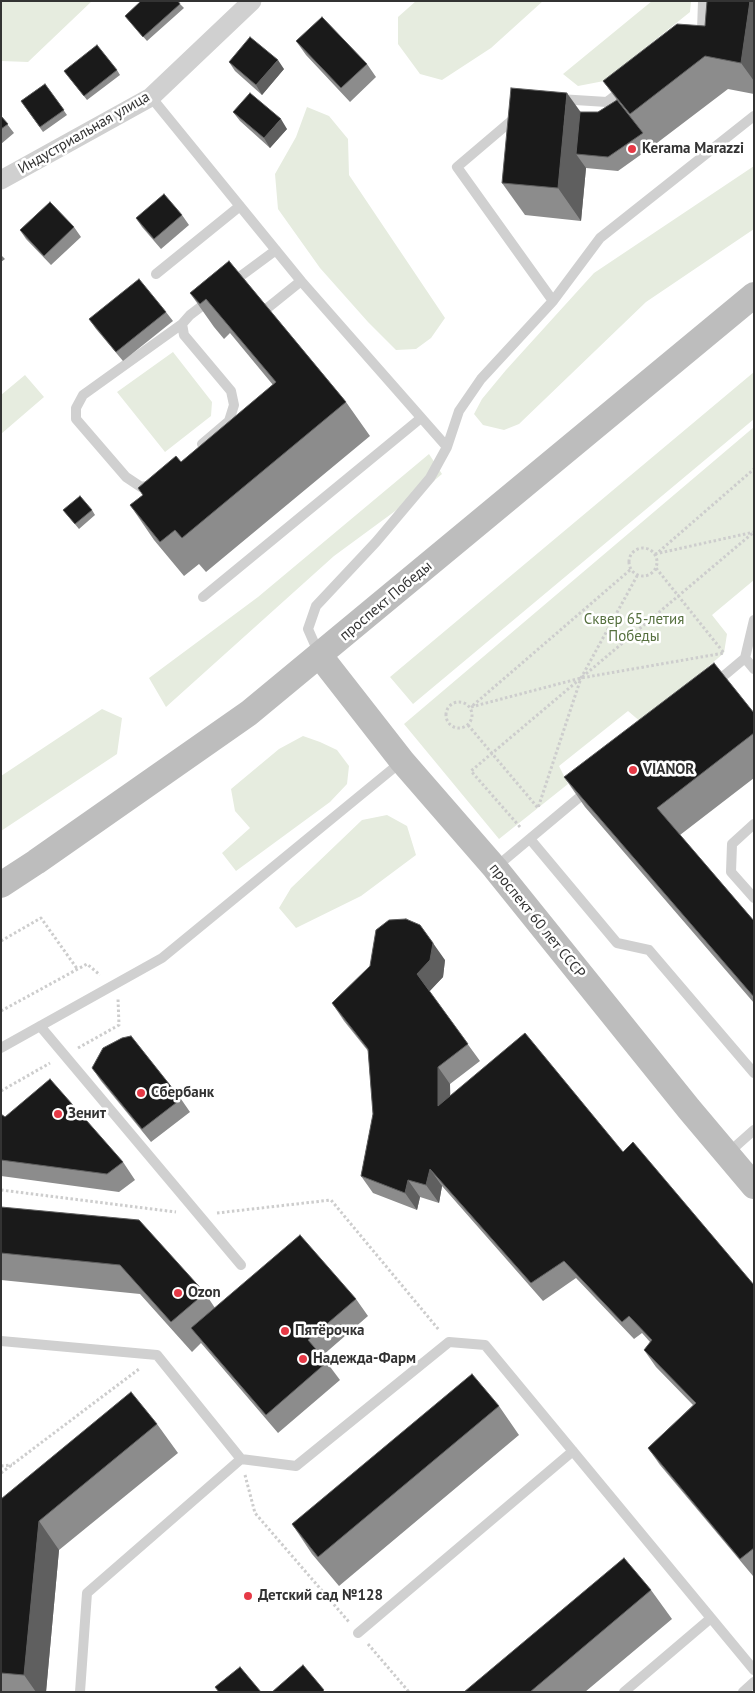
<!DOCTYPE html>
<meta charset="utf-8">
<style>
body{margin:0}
#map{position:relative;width:755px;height:1693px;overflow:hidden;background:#fff;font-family:"PT Sans",sans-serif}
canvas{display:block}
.frame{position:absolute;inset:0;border:2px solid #333;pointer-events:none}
</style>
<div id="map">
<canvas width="755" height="1693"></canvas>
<div class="frame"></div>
</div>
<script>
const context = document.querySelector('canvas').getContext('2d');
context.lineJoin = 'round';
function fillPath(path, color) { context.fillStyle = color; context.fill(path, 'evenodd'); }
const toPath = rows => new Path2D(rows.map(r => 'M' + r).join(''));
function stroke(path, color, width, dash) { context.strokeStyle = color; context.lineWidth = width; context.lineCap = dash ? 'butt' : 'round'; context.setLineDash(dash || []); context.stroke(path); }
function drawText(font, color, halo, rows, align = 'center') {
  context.font = font + ' "PT Sans",sans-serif'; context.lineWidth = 5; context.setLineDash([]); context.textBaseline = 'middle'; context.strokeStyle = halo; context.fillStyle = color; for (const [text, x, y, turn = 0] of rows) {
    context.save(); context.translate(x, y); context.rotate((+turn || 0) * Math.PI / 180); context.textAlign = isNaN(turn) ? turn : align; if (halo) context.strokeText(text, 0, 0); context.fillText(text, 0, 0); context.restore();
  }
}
fillPath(toPath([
 [1,1,92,1,28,62,1,61],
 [416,1,543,1,491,48,442,80,420,74,398,44,398,17],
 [652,1,691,1,690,12,604,81,578,86,563,74],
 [307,107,329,116,348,139,349,175,445,318,431,338,416,349,396,350,368,322,320,268,278,209,275,174,296,137],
 [754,166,754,229,646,302,519,424,504,430,483,425,474,414,482,399,506,370,594,273],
 [173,352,212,402,211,416,165,452,117,392],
 [754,372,754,419,413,704,390,677],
 [25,375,44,397,1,434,1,395],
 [754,427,754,580,712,615,727,634,724,653,642,723,628,711,559,766,568,784,499,839,404,724],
 [429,454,442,474,417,495,334,556,166,707,149,678,258,597],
 [102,709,122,718,117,754,1,831,1,776],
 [303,736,320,742,337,750,349,766,347,784,330,802,236,871,222,853,250,828,235,811,231,789,279,749],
 [387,815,407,826,416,855,361,896,296,928,279,908,291,888,362,820]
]), '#e6ecdf');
stroke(toPath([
 '629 562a14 14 0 1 1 28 0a14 14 0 1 1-28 0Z',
 [655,554,754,532],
 [655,555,754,469],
 [630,570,471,707,581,678,724,653,656,568],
 '446 715a13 13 0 1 1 26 0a13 13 0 1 1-26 0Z',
 [468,725,538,808,581,678,637,576],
 [520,827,471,771,754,532],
 [1,941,41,918,78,970],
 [1,1011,87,964,100,975],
 [78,1048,119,1025,118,999],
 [1,1091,50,1063],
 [1,1190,176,1212],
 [217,1213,331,1200,439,1330],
 [1,1466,12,1465],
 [1,1473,139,1369],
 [245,1475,255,1513,349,1622],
 [368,1644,409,1692]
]), '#cdcdcd', 3, [2.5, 2.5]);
stroke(toPath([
 [697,35,702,31,703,1],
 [151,97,301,281,447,447],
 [559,99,607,102,625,88],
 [517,116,457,167,553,301],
 [156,274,240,206],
 [230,284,276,250],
 [265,310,301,281],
 [202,444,229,421,234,405,231,391,184,335,182,324,190,315,211,299],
 [152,485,141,487,126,477,76,419,76,408,83,395,182,324],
 [203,597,421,418],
 [319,654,308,629,316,606,376,542,430,478,447,447,459,411,481,379,553,301,600,238,754,116],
 [745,658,754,669],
 [714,684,745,658,754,620],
 [754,824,732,844,731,872,754,898],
 [530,839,617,943,649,950,754,1073],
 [496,867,588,790],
 [40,1026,241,1265],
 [1,1048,162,958,401,762],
 [727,1154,754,1130],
 [1,1341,157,1355,241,1459,296,1466,449,1342,485,1345,754,1670],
 [358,1633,573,1451],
 [80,1692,87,1593,241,1459],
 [624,1692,711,1618],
 [743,1692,754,1682]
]), '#d0d0d0', 10);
stroke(toPath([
 [1,180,151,97,252,1]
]), '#d0d0d0', 19);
stroke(toPath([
 [320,656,402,761,495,868,689,1109,754,1186],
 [1,885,36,862,249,713,754,295]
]), '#bdbdbd', 26);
fillPath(toPath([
 [754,1,754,94,728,89,653,146,618,171,586,168,581,221,525,215,502,183,580,112,598,112,617,100,603,81,705,26],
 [180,4,184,8,147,41,125,16],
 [296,41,367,64,376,77,350,102,306,55],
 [229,62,284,69,262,95,235,71],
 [117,70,120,75,87,100,64,71],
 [45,84,67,115,43,132,21,101],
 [233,112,287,129,270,148,240,121],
 [1,116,14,133,1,144],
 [182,215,189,225,161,249,142,227,136,218],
 [74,227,81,237,51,265,26,239,20,230],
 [1,255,5,259,1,262],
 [229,261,346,402,370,436,206,572,199,564,184,576,154,540,130,505,143,495,138,488,181,462,273,385,230,333,224,339,214,327,190,293],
 [166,312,173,321,123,361,96,329,89,319],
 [63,510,92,510,95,515,79,529],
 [754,713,754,778,680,835,754,921,754,1003,585,807,564,777],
 [445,960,443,977,429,991,480,1061,450,1084,450,1096,623,1152,754,1285,754,1575,753,1576,660,1465,648,1448,693,1405,656,1367,644,1350,650,1342,642,1333,634,1339,576,1278,543,1301,442,1186,439,1203,420,1197,417,1210,373,1193,361,1176,373,1114,368,1051,344,1021,332,1003],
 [92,1068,181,1099,190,1112,151,1142,101,1081],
 [1,1114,5,1117,123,1162,135,1180,119,1192,1,1176],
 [1,1207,205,1293,215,1308,356,1299,368,1316,322,1356,340,1380,278,1433,201,1343,192,1352,140,1294,1,1280],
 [499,1406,519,1435,339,1586,312,1554,292,1524],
 [157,1424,178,1453,59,1550,46,1692,1,1692,1,1499],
 [651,1590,672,1619,585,1692,464,1692]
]), '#8c8c8c');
fillPath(toPath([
 [750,1,754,1,754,81,741,63],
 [278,60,284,69,262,95,256,85],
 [567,93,590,125,576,154,586,168,581,221,558,188],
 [281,119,287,129,270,148,264,138],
 [433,943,445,960,443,977,429,992,417,974],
 [438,1067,450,1084,451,1123,438,1106],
 [430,1169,442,1186,439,1203,426,1185],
 [408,1180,420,1197,417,1210,405,1193],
 [39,1521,59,1550,46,1692,36,1692,24,1675]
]), '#5f5f5f');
const building = toPath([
 [141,1,178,1,180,4,143,37,125,16,141,1],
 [707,1,750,1,741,63,705,56,630,114,603,81,677,24,705,26,707,1],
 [322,17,367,64,341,88,296,41,322,17],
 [250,37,278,60,256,85,229,62,250,37],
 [97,45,117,70,84,96,64,71,97,45],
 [45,84,64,110,40,127,21,101,45,84],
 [511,88,567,93,558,188,502,183,511,88],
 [250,93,281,119,264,138,233,112,250,93],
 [617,100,643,133,608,157,576,154,580,112,598,112,617,100],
 [1,116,8,124,1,129,1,116],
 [164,194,182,215,154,239,136,218,164,194],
 [50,202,74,227,44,256,20,230,50,202],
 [229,261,346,402,182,538,175,530,160,542,130,505,143,495,138,488,176,456,181,462,276,382,206,299,200,304,190,293,229,261],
 [139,279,166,312,116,352,89,319,139,279],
 [80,496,92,510,75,524,63,510,80,496],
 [714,663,754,713,754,733,657,808,754,921,754,997,564,777,714,663],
 [406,919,420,925,433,943,430,960,417,974,468,1044,438,1067,438,1106,525,1033,623,1152,633,1142,754,1285,754,1548,740,1559,648,1448,696,1403,644,1350,652,1340,629,1316,622,1322,564,1261,531,1283,430,1169,426,1185,408,1180,405,1193,361,1176,373,1114,368,1049,332,1003,370,966,376,930,389,920,406,919],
 [131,1036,181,1099,142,1129,92,1068,103,1048,122,1038,131,1036],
 [50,1079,123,1162,107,1174,1,1160,1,1114,5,1117,50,1079],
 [1,1207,139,1220,205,1293,171,1322,120,1265,1,1253,1,1207],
 [300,1235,356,1299,308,1340,327,1362,266,1415,191,1328,300,1235],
 [472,1374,499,1406,318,1557,292,1524,472,1374],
 [131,1392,157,1424,39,1521,24,1675,1,1673,1,1499,131,1392],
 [624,1558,651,1590,530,1692,464,1692,624,1558],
 [303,1665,324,1690,322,1692,272,1692,303,1665],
 [240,1667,261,1692,219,1692,215,1687,240,1667]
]);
fillPath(building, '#1a1a1a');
stroke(building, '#5f5f5f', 1);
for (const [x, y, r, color] of [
 [632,149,5,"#e63946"],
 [633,770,5,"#e63946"],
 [141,1093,5,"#e63946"],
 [58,1114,5,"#e63946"],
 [178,1293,5,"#e63946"],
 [285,1331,5,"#e63946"],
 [303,1359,5,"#e63946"],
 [248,1596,5,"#e63946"]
]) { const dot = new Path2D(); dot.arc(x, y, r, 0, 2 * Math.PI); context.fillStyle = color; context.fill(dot); stroke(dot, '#fff', 2); }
drawText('15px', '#333', '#fff', [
 ["Индустриальная улица",84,133,-30],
 ["проспект Победы",386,601,-40],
 ["проспект 60 лет СССР",537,921,51]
]);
drawText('bold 15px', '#333', '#fff', [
 ["Kerama Marazzi",642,149],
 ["VIANOR",643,770],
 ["Сбербанк",151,1093],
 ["Зенит",68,1114],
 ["Ozon",188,1293],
 ["Пятёрочка",295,1331],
 ["Надежда-Фарм",313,1359],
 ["Детский сад №128",258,1596]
], 'left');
drawText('15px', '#56703f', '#fff', [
 ["Сквер 65-летия",634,620],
 ["Победы",634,637]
]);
</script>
